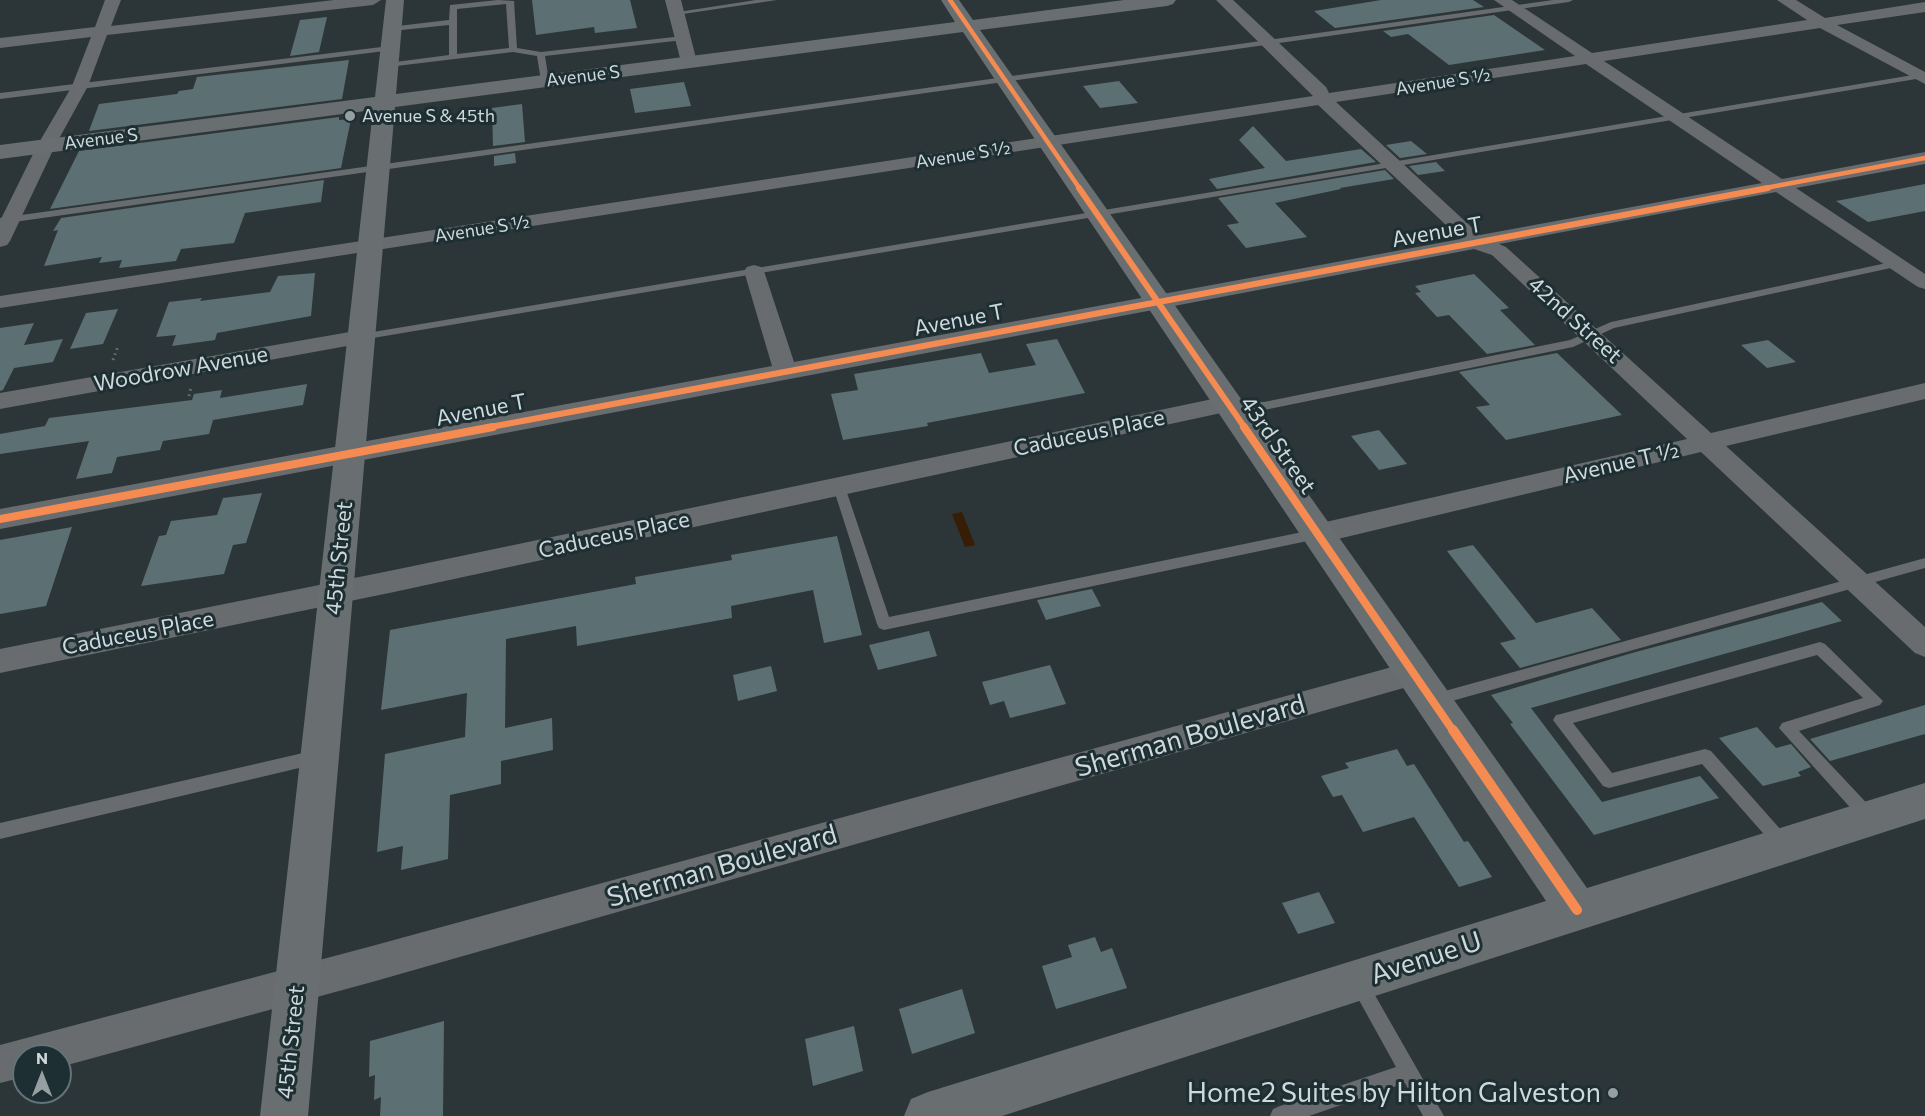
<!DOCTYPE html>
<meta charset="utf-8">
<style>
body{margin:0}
#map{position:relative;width:1925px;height:1116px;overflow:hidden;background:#2c3638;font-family:Commissioner,sans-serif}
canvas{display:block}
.north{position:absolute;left:12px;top:1044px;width:60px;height:60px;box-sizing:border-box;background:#1d2f33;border:2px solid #647377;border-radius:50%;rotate:0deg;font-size:16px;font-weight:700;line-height:24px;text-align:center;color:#cfd9dc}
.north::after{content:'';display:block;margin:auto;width:21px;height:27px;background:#96a0a3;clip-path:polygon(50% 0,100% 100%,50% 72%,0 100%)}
</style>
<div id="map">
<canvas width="1925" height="1116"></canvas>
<div class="north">N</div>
</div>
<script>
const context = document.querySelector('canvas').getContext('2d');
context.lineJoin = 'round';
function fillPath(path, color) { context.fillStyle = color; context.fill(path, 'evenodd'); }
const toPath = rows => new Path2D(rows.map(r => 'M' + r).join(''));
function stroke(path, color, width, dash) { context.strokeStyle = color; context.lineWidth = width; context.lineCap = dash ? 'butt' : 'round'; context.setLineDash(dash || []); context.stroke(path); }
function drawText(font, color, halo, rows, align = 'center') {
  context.font = font + ' Commissioner,sans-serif'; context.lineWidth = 6; context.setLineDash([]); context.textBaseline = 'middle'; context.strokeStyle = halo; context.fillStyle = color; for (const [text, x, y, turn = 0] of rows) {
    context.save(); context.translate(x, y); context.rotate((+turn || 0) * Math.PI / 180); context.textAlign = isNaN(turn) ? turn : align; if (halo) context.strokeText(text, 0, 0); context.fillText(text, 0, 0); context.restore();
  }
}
fillPath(toPath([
 [962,512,975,545,965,547,952,514]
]), '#371d05');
fillPath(toPath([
 [532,0,630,0,637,28,595,33,594,27,536,35],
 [1381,0,1473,0,1484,7,1335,28,1314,11],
 [1494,15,1545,50,1449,65,1408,34,1391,37,1383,31],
 [327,17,319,52,290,56,300,20],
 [349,60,342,99,89,131,99,104,177,94,179,91,193,89,197,77],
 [1119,81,1138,103,1100,108,1083,86],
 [684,82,691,106,635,113,630,89],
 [522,104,525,142,493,146,492,108],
 [339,117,339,120,351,119,341,168,50,209,79,151],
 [1253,126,1286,161,1361,149,1376,162,1217,189,1209,179,1265,168,1239,140],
 [1411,141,1427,154,1400,158,1386,145],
 [515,153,516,163,494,166,494,156],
 [1436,162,1445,171,1418,175,1409,166],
 [1385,170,1394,179,1340,188,1341,189,1275,203,1307,237,1246,248,1227,225,1239,223,1218,198],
 [324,180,321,202,245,213,234,243,181,249,176,261,119,268,122,260,99,263,102,257,44,266,58,230,53,231,61,218],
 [1925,184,1925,211,1868,222,1836,201],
 [315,273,311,316,217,333,215,340,172,346,176,335,156,337,169,302,202,298,200,301,270,292,278,276],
 [1474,274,1509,308,1500,310,1535,345,1487,354,1449,315,1437,317,1415,293,1421,292,1415,286],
 [118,309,103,344,70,349,86,313],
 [34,323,24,345,63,339,53,362,14,368,3,390,0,391,0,328],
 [1057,339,1085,393,927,423,928,426,843,440,831,394,858,390,854,374,981,353,989,373,1036,365,1026,344],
 [1768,340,1796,362,1767,368,1741,345],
 [1557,353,1622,415,1506,440,1476,407,1490,405,1459,372],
 [307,384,303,405,213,420,209,434,163,441,160,450,117,457,112,473,76,479,89,441,0,454,0,434,45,426,49,418,192,400,194,394,222,390,220,398],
 [1379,430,1407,464,1379,470,1351,436],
 [262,493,246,543,233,545,224,574,141,586,159,536,166,535,171,521,217,515,223,498],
 [72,527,46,606,0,614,0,540],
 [837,536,862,635,824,643,813,590,731,606,732,618,577,646,576,626,506,639,505,728,552,718,553,750,501,761,501,784,450,795,448,859,401,870,403,846,377,852,385,754,465,737,467,693,381,710,390,630,636,584,635,577,732,560,731,555],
 [1473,545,1536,623,1592,608,1621,640,1520,668,1500,643,1516,639,1447,551],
 [1092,589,1101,606,1046,620,1037,600],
 [1822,602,1842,621,1531,708,1602,802,1700,776,1719,798,1594,835,1510,724,1513,723,1491,695,1632,653],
 [929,631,937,656,878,670,869,645],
 [1050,665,1066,704,1010,718,1004,701,990,705,982,682],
 [771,666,777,691,738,701,733,675],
 [1925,705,1925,734,1830,761,1810,739],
 [1757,727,1776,748,1791,744,1811,767,1798,772,1801,776,1763,786,1719,738],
 [1397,749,1407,766,1414,764,1464,842,1468,841,1492,877,1459,887,1414,817,1363,832,1342,795,1333,797,1321,776,1349,768,1345,763],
 [1319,892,1335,923,1298,934,1282,903],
 [1095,937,1101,952,1112,948,1127,988,1056,1009,1042,966,1072,957,1068,945],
 [962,989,975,1033,912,1054,899,1009],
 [444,1021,443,1116,380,1116,381,1097,374,1100,375,1075,369,1077,370,1041],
 [854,1026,863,1071,813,1086,805,1039]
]), '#5c6f73');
stroke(toPath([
 [113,360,118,346],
 [189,396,191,387]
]), '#6d7274', 3, [1.5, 4]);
fillPath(toPath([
 [498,0,514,1,517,48,541,52,683,36,687,38,683,40,545,56,549,81,545,84,541,81,537,56,513,52,388,67,384,65,388,63,449,55,449,25,392,31,388,29,389,27,449,20,450,5,498,0],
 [506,4,509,48,457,54,457,9,506,4],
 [756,0,777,0,676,15,672,13,756,0],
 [1553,0,1573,0,1569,2,0,224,0,218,1553,0],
 [390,46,393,46,393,50,0,99,0,93,390,46],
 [1919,74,1923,76,1922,78,361,340,355,337,361,334,1919,74],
 [1896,261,1901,264,1900,266,1614,328,1573,347,1264,410,1227,408,1221,404,1227,400,1264,402,1570,340,1611,322,1896,261],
 [839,482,845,487,889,617,1317,529,1324,534,1317,539,884,630,879,628,877,624,833,487,839,482],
 [1925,558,1925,568,1434,706,1429,704,1426,700,1429,696,1434,694,1925,558],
 [1820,642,1825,644,1883,701,1880,705,1799,731,1876,813,1878,818,1876,823,1870,825,1864,823,1779,728,1782,723,1863,698,1817,655,1573,723,1612,773,1705,749,1711,751,1789,839,1791,844,1789,849,1783,852,1777,849,1702,764,1609,788,1603,786,1553,720,1556,715,1561,714,1820,642],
 [316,750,322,752,324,757,322,762,316,764,0,839,0,823,316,750],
 [1358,973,1364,976,1444,1116,1423,1116,1405,1083,1309,1116,1270,1116,1273,1109,1280,1106,1396,1067,1349,982,1352,976,1358,973]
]), '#686c6e');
fillPath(toPath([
 [105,0,121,0,111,26,334,0,381,0,373,5,107,35,88,86,55,146,10,241,7,245,0,247,0,221,37,146,72,86,91,37,0,48,0,38,95,27,105,0],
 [665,0,681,0,697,62,695,65,683,65,681,62,665,0],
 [1216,0,1233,0,1326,87,1329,93,1575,56,1494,0,1512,0,1592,53,1807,20,1777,0,1796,0,1825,18,1925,2,1925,12,1837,25,1925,72,1925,84,1820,28,1604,61,1782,179,1925,152,1925,164,1796,188,1925,274,1925,289,1918,287,1776,192,1499,244,1506,247,1711,433,1925,383,1925,399,1726,446,1925,627,1925,657,1915,653,1701,452,1317,544,1308,541,1304,534,1308,527,1317,524,1687,439,1492,255,1474,249,0,529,0,509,772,366,744,271,747,267,754,265,761,267,764,271,794,362,1461,239,1318,105,0,308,0,296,1313,96,1216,0],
 [1586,64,1762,183,1480,235,1336,102,1586,64],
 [361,330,369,332,372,337,369,342,0,409,0,393,361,330],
 [1227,396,1235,398,1239,404,1235,410,394,592,0,673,0,649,394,570,1227,396],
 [1414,661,1424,664,1429,673,1424,682,1414,685,372,982,60,1067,60,1056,24,1056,24,1077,0,1083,0,1045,372,946,1414,661]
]), '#686c6e');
fillPath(toPath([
 [386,0,404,0,396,94,955,22,941,0,959,0,973,20,1124,0,1176,0,1173,4,1167,6,980,30,1587,888,1925,783,1925,819,1002,1116,904,1116,911,1099,928,1092,1546,901,963,32,395,107,308,1116,260,1116,373,110,0,159,0,145,375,97,386,0]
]), '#696f70');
stroke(toPath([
 [950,0,1080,189],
 [1760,189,1925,158]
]), '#f68b52', 4.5);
stroke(toPath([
 [1079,188,1245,428],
 [485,428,1768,188]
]), '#f68b52', 6);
stroke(toPath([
 [1244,427,1454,732],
 [0,519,493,427]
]), '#f68b52', 8);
stroke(toPath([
 [1453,730,1577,910]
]), '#f68b52', 10);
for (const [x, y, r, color] of [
 [350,116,6,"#96a0a3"],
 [1613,1093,6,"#96a0a3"]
]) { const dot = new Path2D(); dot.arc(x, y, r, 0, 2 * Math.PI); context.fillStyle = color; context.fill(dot); stroke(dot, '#1d2f33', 2); }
drawText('18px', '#cfd9dc', '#1d2f33', [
 ["Avenue S",583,76,-7],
 ["Avenue S ½",1443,82,-9],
 ["Avenue S",101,139,-7],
 ["Avenue S ½",963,155,-9],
 ["Avenue S ½",482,229,-9]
]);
drawText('18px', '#cfd9dc', '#1d2f33', [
 ["Avenue S & 45th",362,116]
], 'left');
drawText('22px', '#cfd9dc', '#1d2f33', [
 ["Avenue T",1437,232,-10],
 ["Avenue T",959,320,-11],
 ["42nd Street",1575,320,42],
 ["Woodrow Avenue",181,369,-10],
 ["Avenue T",481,410,-11],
 ["Caduceus Place",1089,433,-12],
 ["43rd Street",1278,445,55],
 ["Avenue T ½",1621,463,-13],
 ["Caduceus Place",614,535,-12],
 ["45th Street",339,558,-84],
 ["Caduceus Place",138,633,-11],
 ["45th Street",291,1042,-84]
]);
drawText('27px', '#cfd9dc', '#1d2f33', [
 ["Sherman Boulevard",1190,736,-16],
 ["Sherman Boulevard",722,866,-16],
 ["Avenue U",1426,958,-18]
]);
drawText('27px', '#cfd9dc', '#1d2f33', [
 ["Home2 Suites by Hilton Galveston",1601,1093]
], 'right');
</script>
